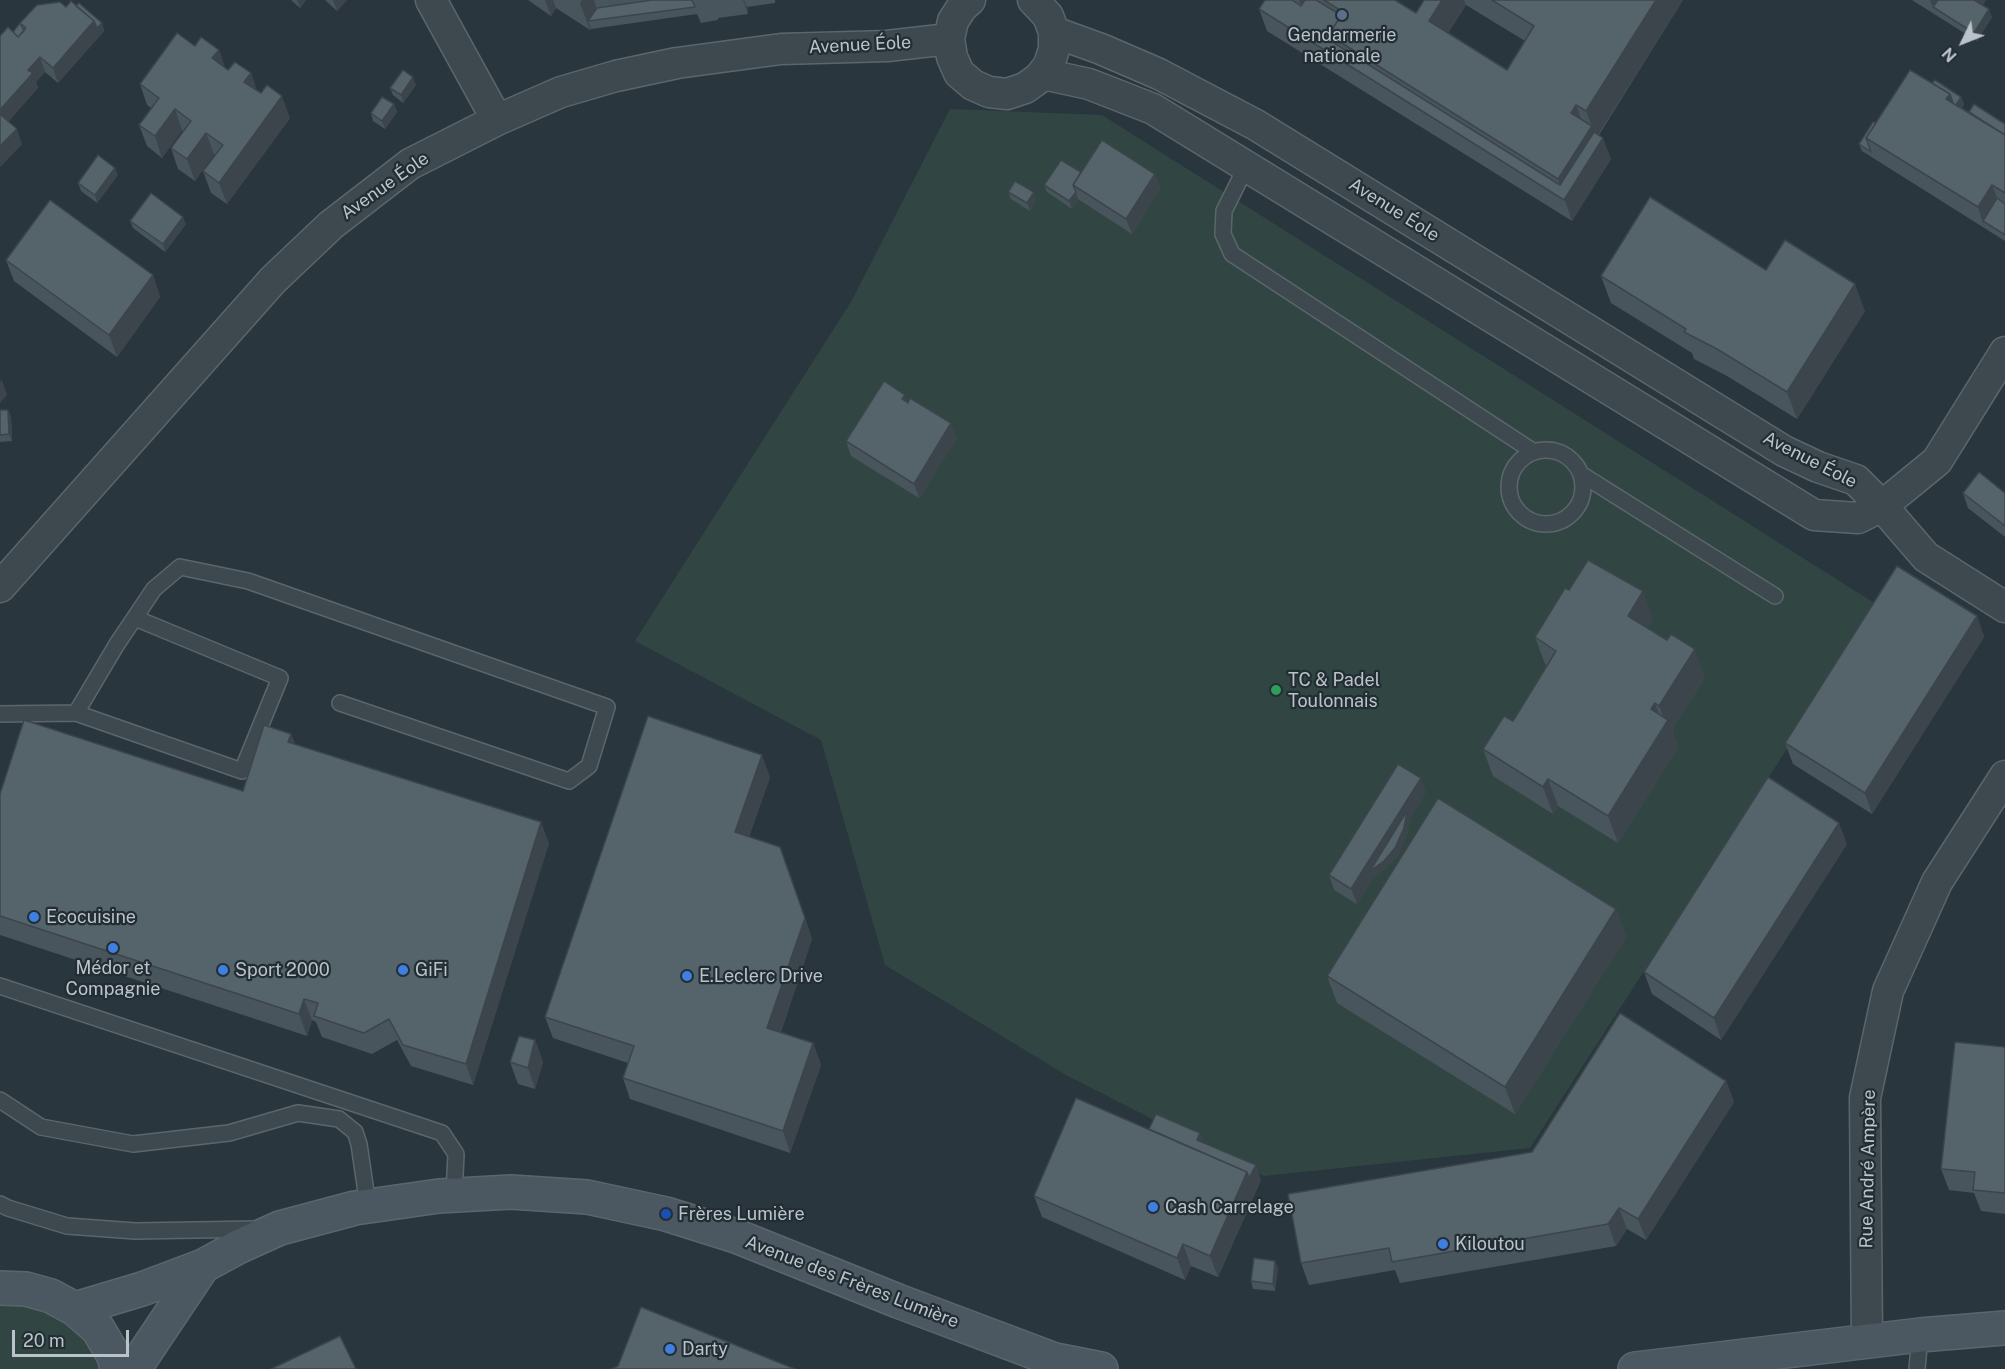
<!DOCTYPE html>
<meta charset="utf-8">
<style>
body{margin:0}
#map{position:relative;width:2005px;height:1369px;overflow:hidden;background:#29363e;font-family:"Public Sans",sans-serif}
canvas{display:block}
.north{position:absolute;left:1933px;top:12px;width:60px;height:60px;-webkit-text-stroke:4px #222d34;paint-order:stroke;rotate:227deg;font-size:16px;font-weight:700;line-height:24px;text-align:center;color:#bac3c9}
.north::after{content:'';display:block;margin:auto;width:21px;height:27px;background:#bac3c9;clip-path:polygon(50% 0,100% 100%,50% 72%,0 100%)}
.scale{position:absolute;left:12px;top:1330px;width:117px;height:27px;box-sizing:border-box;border:3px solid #bac3c9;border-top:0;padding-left:8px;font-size:18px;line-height:21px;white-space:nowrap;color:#bac3c9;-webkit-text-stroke:4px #222d34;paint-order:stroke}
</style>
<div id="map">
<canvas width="2005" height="1369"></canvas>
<div class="north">N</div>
<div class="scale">20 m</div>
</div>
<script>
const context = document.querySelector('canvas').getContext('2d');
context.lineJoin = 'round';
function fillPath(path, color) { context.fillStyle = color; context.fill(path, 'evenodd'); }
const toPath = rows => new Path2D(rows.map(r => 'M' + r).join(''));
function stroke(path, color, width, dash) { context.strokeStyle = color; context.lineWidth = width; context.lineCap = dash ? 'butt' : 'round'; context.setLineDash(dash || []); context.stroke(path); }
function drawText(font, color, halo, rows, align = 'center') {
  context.font = font + ' "Public Sans",sans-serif'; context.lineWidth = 4.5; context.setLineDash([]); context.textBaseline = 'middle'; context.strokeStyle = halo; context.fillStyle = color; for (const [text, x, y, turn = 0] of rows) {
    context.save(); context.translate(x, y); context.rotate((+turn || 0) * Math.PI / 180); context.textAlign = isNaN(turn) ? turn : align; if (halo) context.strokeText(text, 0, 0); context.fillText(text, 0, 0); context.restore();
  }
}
fillPath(toPath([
 [950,109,1102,115,1879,606,1530,1148,1264,1176,1066,1075,885,965,821,740,635,641,851,302],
 [0,1288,51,1296,117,1369,0,1369]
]), '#314642');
const lane = toPath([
 [1246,167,1224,211,1223,234,1232,254,1534,452],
 '1509 487a37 37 0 1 1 74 0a37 37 0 1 1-74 0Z',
 [1581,474,1775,596],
 [76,713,242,771,280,678,135,618],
 [0,714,76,713,117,644,154,589,180,567,248,581,607,707,589,766,569,781,340,703],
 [0,986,442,1133,456,1154,454,1195],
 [0,1100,41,1127,133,1144,229,1133,298,1113,339,1119,355,1132,359,1144,368,1206],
 [0,1204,8,1208,67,1226,135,1231,257,1229],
 [1917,1369,1920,1335]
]);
const street = toPath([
 [431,0,497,120],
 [970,0,962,7,953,21,949,39,952,57,959,73,973,85,989,92,1007,94,1025,88,1039,78,1049,65,1054,49,1054,32,1048,16,1033,0],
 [1054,32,1101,49,1159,74,1256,125,1784,451,1818,467,1856,480,1882,506,1926,557,2005,607],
 [1043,74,1089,84,1153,109,1814,515,1858,518,1882,506,1937,461,2005,352],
 [0,587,273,280,331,225,410,164,497,120,561,92,616,76,677,63,781,49,887,46,949,39],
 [1867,1342,1865,1098,1888,991,1937,882,2005,776]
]);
const secondary = toPath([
 [0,1288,26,1289,51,1296,75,1309,98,1329,114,1356,117,1369],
 [75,1309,142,1289,203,1266,240,1246,280,1228,355,1208,439,1196,511,1192,587,1197,666,1214,736,1236,898,1301,1055,1360,1101,1369],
 [134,1369,203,1266],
 [1635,1369,1920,1335,2005,1328]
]);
stroke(lane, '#5b666c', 18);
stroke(street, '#5b666c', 33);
stroke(secondary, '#5b666c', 36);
stroke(lane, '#3d484f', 15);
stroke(street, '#3d484f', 30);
stroke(secondary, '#4c5861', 33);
fillPath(toPath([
 [291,0,306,0,300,8],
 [325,0,347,0,337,11],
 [528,0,775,0,775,3,747,7,748,14,718,18,718,20,701,23,697,14,591,29,590,30,556,8,551,16],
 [1265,0,1395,0,1416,13,1424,0,1683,0,1599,135,1611,159,1572,221,1267,31,1259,9],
 [1466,5,1525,41,1507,70,1448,33],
 [1912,0,1986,0,1983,5,1992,17,1977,41],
 [66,7,102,23,104,31,58,83,45,72,36,82,38,88,8,121,22,144,0,167,13,32,20,23],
 [195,46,219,50,225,68,228,70,251,73,257,91,290,118,227,204,211,193,203,171,215,155,214,154,195,181,178,169,171,148,183,131,182,130,162,158,147,146,139,125,151,108,147,105,140,84],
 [1932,83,1961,97,1964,104,1962,108,1969,112,2005,124,2005,241,1862,151,1859,144],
 [416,85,403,103,393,95,390,88],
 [394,104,397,112,385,129,373,121,371,113],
 [1081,172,1155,174,1160,188,1132,234,1078,199,1072,209,1047,192,1044,185],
 [118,175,97,203,81,191,78,183],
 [1008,192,1036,200,1030,211,1011,199],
 [130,221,186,224,165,252,133,228],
 [6,260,153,275,160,297,117,357,14,281],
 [1766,270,1865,311,1797,419,1727,376,1694,359,1692,353,1611,303,1601,276],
 [908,402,957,438,919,498,851,456,846,441],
 [0,410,8,410,11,417,12,441,0,442],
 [1963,493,2005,493,2005,537,1968,508],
 [1569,590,1653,619,1647,628,1705,677,1672,730,1678,747,1618,843,1558,806,1553,814,1493,776,1483,749,1513,721,1547,666,1545,664,1535,637],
 [1977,616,1984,637,1872,814,1793,764,1785,743],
 [291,734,295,744,549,843,473,1085,411,1066,397,1040,372,1054,322,1037,316,1022,312,1020,307,1036,0,935,0,794,243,791],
 [770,777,749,837,788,868,812,939,781,1032,813,1043,821,1065,790,1153,630,1099,623,1078,628,1063,553,1038,545,1017],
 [1426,792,1410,818,1407,836,1398,855,1386,868,1373,878,1357,904,1334,890,1329,875],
 [1847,844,1721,1040,1652,994,1644,972],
 [1616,909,1626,937,1515,1114,1337,1003,1327,976],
 [535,1040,543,1062,535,1089,518,1084,510,1062],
 [2005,1047,2005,1214,1981,1211,1974,1193,1949,1190,1941,1169],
 [1726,1081,1734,1102,1646,1240,1627,1229,1616,1246,1400,1283,1395,1270,1309,1285,1301,1263,1532,1152],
 [1149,1129,1204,1143,1261,1180,1218,1277,1191,1266,1185,1280,1042,1217,1034,1196],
 [1278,1268,1275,1291,1253,1289,1251,1281]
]), '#49555c');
fillPath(toPath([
 [297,0,306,0,300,8],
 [333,0,347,0,337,11],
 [545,0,553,0,556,8,551,16],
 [582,0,594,0,599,16,588,21,591,29,590,30,580,3],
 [743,0,744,0,747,7,748,14],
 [1299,0,1310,0,1309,27],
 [1442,0,1464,0,1466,5,1439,48,1429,21],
 [1656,0,1683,0,1596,138,1603,138,1611,159,1572,221,1558,179,1592,126,1586,111],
 [1930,0,1945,0,1933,7],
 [1976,0,1986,0,1979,11],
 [1989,9,1992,17,1977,41,1974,33],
 [94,21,102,23,104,31,58,83,53,68],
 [219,50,226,71,212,58],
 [40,57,45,72,36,82,38,88,4,127,0,117,0,110,28,70],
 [251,73,258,94,244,82],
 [413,77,416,85,403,103,401,95],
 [1950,94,1961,97,1964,104,1954,120,1946,99],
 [282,96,290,118,227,204,219,183],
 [394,104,397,112,385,129,382,121],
 [1576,105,1586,132,1571,113],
 [175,109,182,130,162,158,155,136],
 [17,129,22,144,0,167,0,146],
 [206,133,214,154,195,181,187,159],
 [115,168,118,175,97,203,95,195],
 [1155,174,1160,188,1132,234,1126,219],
 [1992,185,2000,206,1983,221,1985,229,1978,207],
 [1034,192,1036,200,1030,211,1027,203],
 [1076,192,1078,199,1072,209,1069,201],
 [183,217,186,224,165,252,163,244],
 [153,275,160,297,117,357,109,335],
 [1855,284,1865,311,1797,419,1787,392],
 [2,380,7,395,0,403,0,382],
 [905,395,910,409,902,399],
 [8,410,11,417,12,441,9,434],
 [951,423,957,438,919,498,914,484],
 [1643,591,1653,619,1641,639,1628,616],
 [1977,616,1984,637,1872,814,1865,793],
 [1695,649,1705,677,1672,730,1678,747,1618,843,1608,816,1651,709,1655,703,1664,727,1666,723,1659,706],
 [291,734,299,756,288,742],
 [762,755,770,777,743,853,735,832],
 [1421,778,1426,792,1410,818,1407,836,1398,855,1386,868,1373,878,1357,904,1351,889],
 [1548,779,1558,806,1553,814,1543,787],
 [541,822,549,843,473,1085,466,1064],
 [1839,823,1847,844,1721,1040,1714,1018],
 [788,868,812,939,775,1049,767,1028],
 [1616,909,1626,937,1515,1114,1505,1087],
 [304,999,312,1020,307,1036,299,1014],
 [535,1040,543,1062,535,1089,528,1068],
 [813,1043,821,1065,790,1153,783,1131],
 [1726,1081,1734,1102,1646,1240,1638,1219],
 [1200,1133,1206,1147,1197,1140],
 [1256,1165,1261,1180,1218,1277,1210,1256,1247,1172],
 [1619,1208,1627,1229,1616,1246,1608,1224],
 [1183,1244,1191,1266,1185,1280,1177,1258],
 [1275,1261,1278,1268,1275,1291,1273,1284]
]), '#3c454b');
const building = toPath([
 [652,0,692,0,695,7,588,21,597,8,652,0],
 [1265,0,1292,0,1301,6,1305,0,1316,0,1341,15,1329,35,1331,41,1560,185,1594,132,1603,138,1564,200,1259,9,1265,0],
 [1324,0,1395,0,1416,13,1424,0,1442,0,1429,21,1507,70,1534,26,1492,0,1656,0,1586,111,1576,105,1571,113,1592,126,1558,179,1329,35,1343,12,1324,0],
 [1938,0,1974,0,1989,9,1974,33,1933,7,1938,0],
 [71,1,94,21,53,68,40,57,28,70,33,73,0,110,0,36,8,27,18,37,26,28,20,23,37,5,60,2,66,7,71,1],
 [79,3,102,23,97,28,94,21,76,6,79,3],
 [20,23,24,31,18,37,13,32,20,23],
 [177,33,195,46,201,37,219,50,212,58,228,70,235,62,251,73,244,82,261,93,267,85,282,96,219,183,203,171,223,145,206,133,187,159,171,148,191,121,175,109,155,136,139,125,159,98,140,84,177,33],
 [403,70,413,77,401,95,390,88,403,70],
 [1910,70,1950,94,1946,99,2005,135,2005,193,1992,185,1978,207,1866,138,1910,70],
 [1935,80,1961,97,1956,105,1953,103,1950,94,1932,83,1935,80],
 [382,97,394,104,382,121,371,113,382,97],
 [1974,104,2005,124,2005,135,1969,112,1974,104],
 [0,114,17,129,0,146,0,114],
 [1873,122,1876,123,1866,138,1871,152,1859,144,1873,122],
 [1102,140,1155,174,1126,219,1073,185,1102,140],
 [98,155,115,168,95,195,78,183,98,155],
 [1061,160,1081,172,1073,185,1076,192,1069,201,1044,185,1061,160],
 [1015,181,1034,192,1027,203,1008,192,1015,181],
 [151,193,183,217,163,244,130,221,151,193],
 [1650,197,1766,270,1785,240,1855,284,1787,392,1717,349,1684,332,1686,329,1601,276,1650,197],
 [1997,198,2005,204,2005,235,1983,221,1997,198],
 [50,200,153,275,109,335,6,260,50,200],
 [884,381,905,395,902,399,908,403,910,398,951,423,914,484,846,441,884,381],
 [0,410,8,410,9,434,0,435,0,410],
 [1979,472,2005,493,2005,526,1963,493,1979,472],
 [1588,560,1643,591,1628,616,1667,640,1671,634,1695,649,1659,706,1655,703,1651,709,1668,720,1608,816,1548,779,1543,787,1483,749,1504,716,1513,721,1556,651,1535,637,1565,588,1569,590,1588,560],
 [1897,566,1977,616,1865,793,1785,743,1897,566],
 [648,716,762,755,735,832,780,847,805,918,767,1028,813,1043,783,1131,623,1078,634,1046,545,1017,648,716],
 [24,720,243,791,264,725,291,734,288,742,541,822,466,1064,403,1045,389,1019,364,1033,314,1016,318,1003,304,999,299,1014,0,916,0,794,24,720],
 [1398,764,1421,778,1351,889,1329,875,1398,764],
 [1768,777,1839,823,1714,1018,1644,972,1768,777],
 [1438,798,1616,909,1505,1087,1327,976,1438,798],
 [1407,811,1404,828,1395,848,1384,861,1370,871,1407,811],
 [1620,1013,1726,1081,1638,1219,1619,1208,1608,1224,1392,1262,1389,1248,1301,1263,1288,1194,1532,1152,1620,1013],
 [519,1036,535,1040,528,1068,510,1062,519,1036],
 [1955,1042,2005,1047,2005,1193,1973,1190,1975,1172,1941,1169,1955,1042],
 [1076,1098,1247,1172,1210,1256,1183,1244,1177,1258,1034,1196,1076,1098],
 [1156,1114,1200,1133,1197,1140,1256,1165,1249,1178,1247,1172,1149,1129,1156,1114],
 [1254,1258,1275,1261,1273,1284,1251,1281,1254,1258],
 [641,1307,795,1369,611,1369,618,1366,641,1307],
 [340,1336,356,1369,271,1369,340,1336]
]);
fillPath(building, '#55636b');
stroke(building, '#3c454b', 1.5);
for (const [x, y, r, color] of [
 [1342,15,6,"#5c6f8a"],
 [1276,690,6,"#2e9e5b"],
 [34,917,6,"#3f7fe0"],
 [113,948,6,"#3f7fe0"],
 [223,970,6,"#3f7fe0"],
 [403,970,6,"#3f7fe0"],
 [687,976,6,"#3f7fe0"],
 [1153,1207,6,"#3f7fe0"],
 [666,1214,6,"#1a4fb4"],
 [1443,1244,6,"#3f7fe0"],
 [670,1349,6,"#3f7fe0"]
]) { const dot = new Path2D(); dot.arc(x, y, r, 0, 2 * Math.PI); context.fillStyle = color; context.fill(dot); stroke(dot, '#222d34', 2); }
drawText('18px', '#bac3c9', '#222d34', [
 ["Gendarmerie",1342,35,"center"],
 ["nationale",1342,56,"center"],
 ["TC & Padel",1288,680],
 ["Toulonnais",1288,701],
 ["Ecocuisine",46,917],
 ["Médor et",113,968,"center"],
 ["Compagnie",113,989,"center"],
 ["Sport 2000",235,970],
 ["GiFi",415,970],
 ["E.Leclerc Drive",699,976],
 ["Cash Carrelage",1165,1207],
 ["Frères Lumière",678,1214],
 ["Kiloutou",1455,1244],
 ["Darty",682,1349]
], 'left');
drawText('18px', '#bac3c9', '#222d34', [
 ["Avenue Éole",860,45,-3],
 ["Avenue Éole",385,186,-35],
 ["Avenue Éole",1394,210,32],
 ["Avenue Éole",1810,460,27],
 ["Rue André Ampère",1868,1169,-89],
 ["Avenue des Frères Lumière",852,1282,21]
]);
</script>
